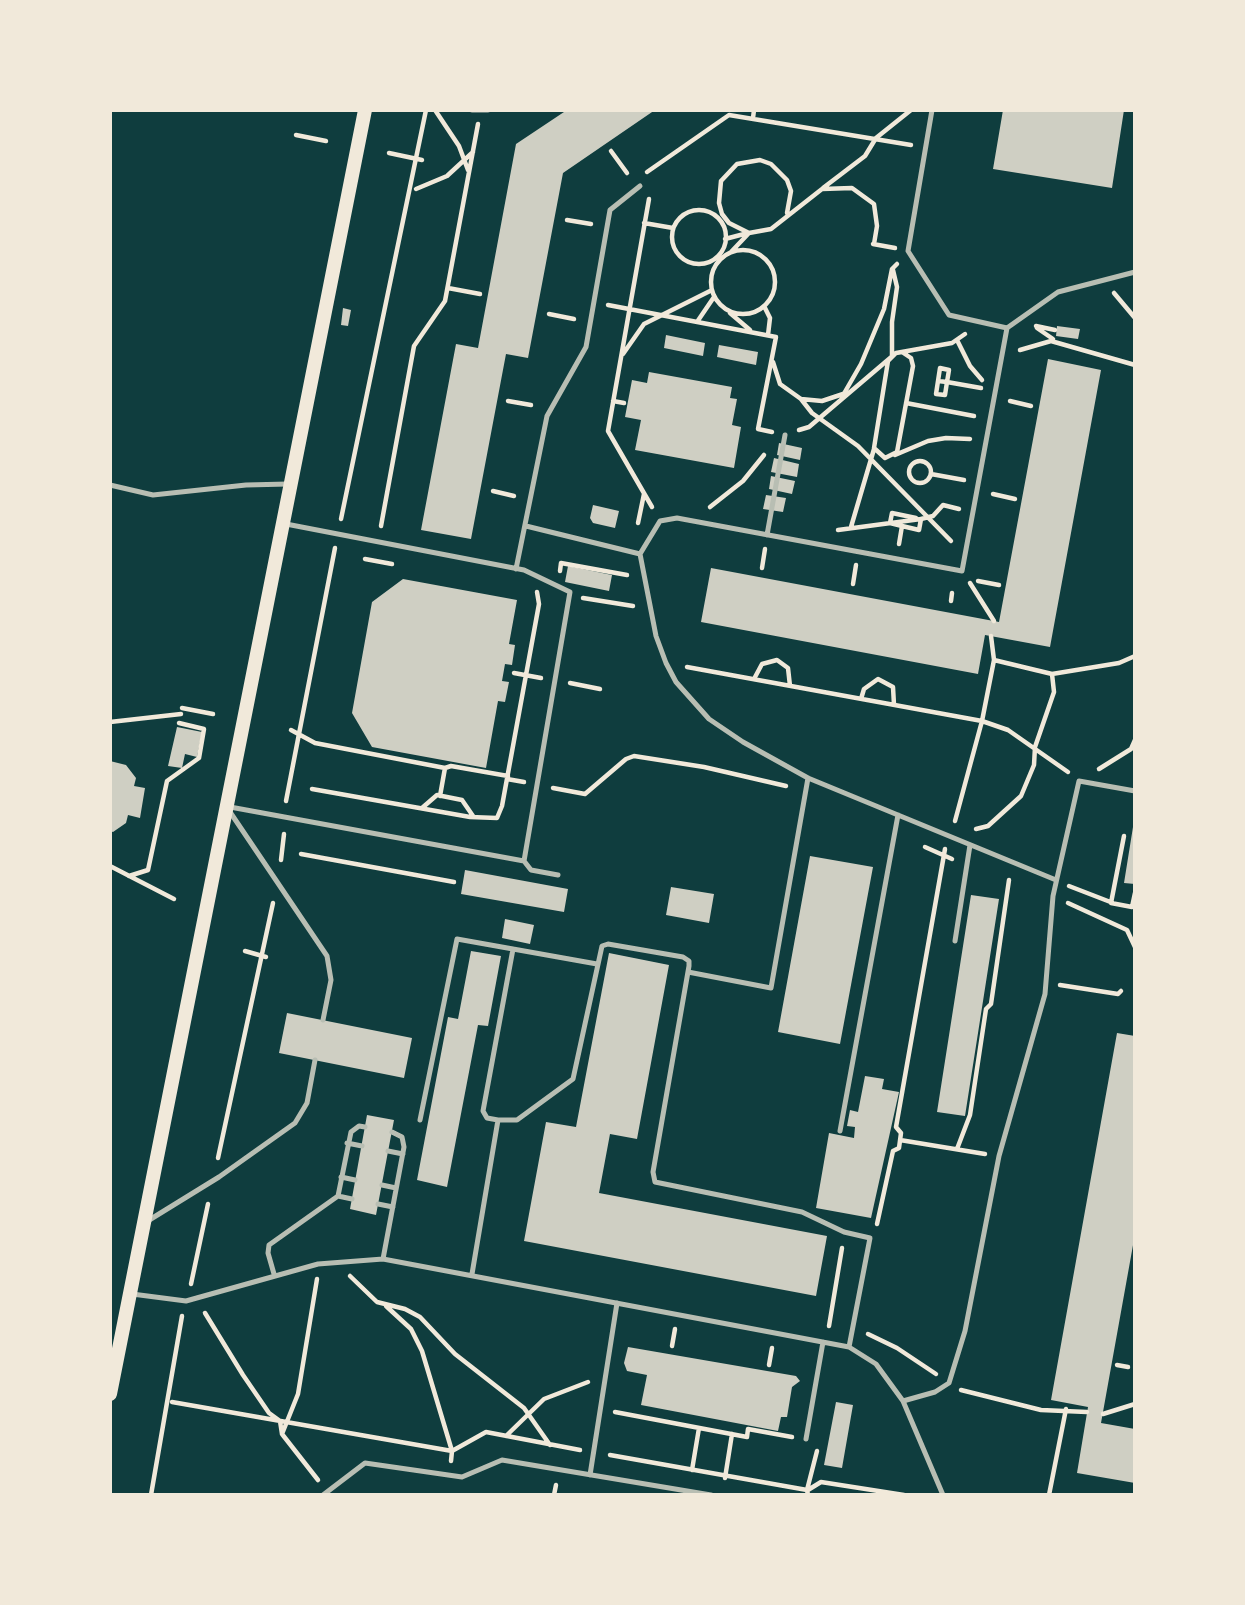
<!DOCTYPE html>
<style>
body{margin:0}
#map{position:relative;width:1245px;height:1605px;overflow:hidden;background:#0f3d3e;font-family:Ubuntu,sans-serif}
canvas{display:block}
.frame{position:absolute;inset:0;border:112px solid #f1e9da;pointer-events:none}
</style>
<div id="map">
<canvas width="1245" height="1605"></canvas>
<div class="frame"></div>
</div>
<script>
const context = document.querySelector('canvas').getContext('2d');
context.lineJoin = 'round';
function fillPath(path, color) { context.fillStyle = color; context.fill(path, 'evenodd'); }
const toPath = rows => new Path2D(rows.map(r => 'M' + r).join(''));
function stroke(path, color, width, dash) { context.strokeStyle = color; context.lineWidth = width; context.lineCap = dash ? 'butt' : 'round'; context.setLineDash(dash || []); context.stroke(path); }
fillPath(toPath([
 [567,110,655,110,563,173,528,358,506,354,471,539,421,530,456,344,478,348,516,144],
 [1003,110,1124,110,1112,188,993,169],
 [343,308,351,310,348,326,341,325],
 [1057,326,1080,329,1078,339,1056,336],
 [666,335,705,343,703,356,664,348],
 [719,345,758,352,756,365,717,357],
 [1048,359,1101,370,1050,647,985,635,978,674,701,622,711,568,999,622],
 [649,372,732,387,730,398,737,399,732,425,741,427,734,468,635,450,641,420,625,417,632,380,647,383],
 [779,443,802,448,800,460,777,455],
 [774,458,799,464,797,477,771,472],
 [771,476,795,481,792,494,769,489],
 [766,495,786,498,783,512,763,509],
 [593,505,619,511,615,528,593,523,590,518],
 [568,566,612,575,609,591,565,582],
 [403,579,517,600,509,644,515,645,512,665,505,664,502,681,509,682,505,702,498,701,486,768,372,747,352,713,372,602],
 [177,727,202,732,197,757,185,754,182,768,168,766],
 [110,761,126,765,136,778,134,786,145,788,140,818,128,815,126,823,113,832,110,831],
 [1133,827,1135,827,1135,884,1124,883],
 [810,856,873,867,840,1044,778,1032],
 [465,870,568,889,564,912,461,894],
 [671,887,714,894,709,923,666,915],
 [971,895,999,899,965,1116,937,1112],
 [505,919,534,925,530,944,502,938],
 [471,951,501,956,488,1026,478,1025,447,1187,417,1180,448,1017,458,1019],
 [609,953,669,965,637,1139,610,1134,599,1193,827,1236,816,1296,524,1241,546,1122,576,1127],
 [287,1013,412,1038,404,1078,279,1053],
 [1117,1033,1135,1036,1135,1234,1101,1423,1135,1429,1135,1483,1077,1473,1088,1407,1051,1400],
 [865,1076,884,1079,882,1089,899,1092,871,1218,816,1208,829,1133,854,1138,855,1127,847,1126,850,1110,858,1112],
 [367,1115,394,1120,376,1215,350,1209],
 [628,1347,796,1376,800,1381,792,1387,787,1417,781,1417,778,1431,641,1405,647,1375,627,1371,624,1363],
 [836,1402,853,1405,842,1468,824,1465]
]), '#cfcfc3');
stroke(toPath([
 [435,110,459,146,468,170],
 [753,118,754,110],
 [296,135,326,141],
 [611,151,627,173],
 [389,153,422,160],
 [647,172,729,115,911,145],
 [823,188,865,156,876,138,911,110],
 [416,189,447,176,473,152],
 [649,199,608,431,652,507],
 '672 237a27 27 0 1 1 54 0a27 27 0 1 1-54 0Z',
 [787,213,791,191,787,180,771,164,760,160,737,164,721,181,719,203,722,214,729,223,749,233,771,229,822,189,852,188,874,204,877,226,874,244],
 [567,220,591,224],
 [644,223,673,228],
 [725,239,748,233],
 [873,244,895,248],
 '711 282a32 32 0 1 1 64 0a32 32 0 1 1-64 0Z',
 [731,252,749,233],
 [448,288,480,294],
 [1114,293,1135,318],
 [608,305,776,337,758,429,772,432],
 [764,306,770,318,768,335],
 [730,313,750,330],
 [549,314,574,319],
 [697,322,714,297],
 [1036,326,1055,330],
 [1037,328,1053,339],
 [957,340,970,366,982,380],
 [1020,350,1051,341,1135,365],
 [902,352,911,358,913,366,897,452,885,458,874,448,888,361,896,353,902,352],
 [623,354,644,324,712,290],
 [892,356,892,322,897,287,893,270],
 [773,362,780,384,801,399,822,401,843,394],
 [938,381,947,382,945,395,936,394,940,368,949,370,947,382,981,388],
 [842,397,861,364,884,309,892,269,897,264],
 [801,399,812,413,858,446,951,541],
 [508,401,531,405],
 [613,401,624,403],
 [1010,401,1031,406],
 [906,403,974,416],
 [799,430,809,427,896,353,952,343,965,334],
 [895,455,928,441,946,438,970,439],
 '909 472a11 11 0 1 1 22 0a11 11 0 1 1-22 0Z',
 [931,474,964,480],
 [493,491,514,496],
 [993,494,1015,499],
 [710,507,743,481,764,455],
 [341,519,426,110],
 [638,523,644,494],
 [381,526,414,346,445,301,478,124],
 [902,526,890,523,892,513,916,518],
 [851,527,874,449],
 [838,530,921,519],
 [899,544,902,526,919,530,921,519,933,516,943,505,959,509],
 [365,559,392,564],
 [762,568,765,549],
 [560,571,561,563,627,575],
 [978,581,999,585],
 [970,583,994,621],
 [853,584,856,565],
 [583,598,633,606],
 [951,601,952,593],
 [991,636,994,660,1052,674,1119,663,1135,656],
 [687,667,982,721,994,660],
 [514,673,541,678],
 [754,679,762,664,777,660,788,668,790,686],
 [570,683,600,689],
 [861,699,864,689,878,679,893,687,894,705],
 [182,708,213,714],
 [110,722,181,714],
 [291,730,315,743,445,768,451,766,508,776],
 [1099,769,1131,749,1135,740],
 [507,779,524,782],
 [553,788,585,794,626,759,634,756,704,767,786,786],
 [312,789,470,817,497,818,502,806,539,604,537,592],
 [440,796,445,768],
 [286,801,335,548],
 [422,808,437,795,462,800,473,816],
 [955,821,982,721,1008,730,1068,772],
 [976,829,988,826,1021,796,1034,765,1035,747,1054,692,1052,674],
 [1124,836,1111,903,1132,907,1135,893],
 [925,847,952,859],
 [301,854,454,882],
 [281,860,284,834],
 [110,866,174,899],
 [129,876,148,870,167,781,199,758,204,729,179,723],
 [1069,886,1113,903],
 [1068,903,1127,930,1135,947],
 [245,951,266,957],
 [1060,985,1118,994,1121,991],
 [900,1140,985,1154],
 [957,1149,970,1115,986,1009,991,1004,1009,880],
 [218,1158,273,903],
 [877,1224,893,1151,899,1148,901,1133,896,1127,945,849],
 [350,1276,377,1302,405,1309,420,1317,455,1354,524,1408,550,1445],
 [317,1279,298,1394,282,1434,318,1480],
 [191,1284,208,1204],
 [386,1306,411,1329,422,1351,452,1451,451,1461],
 [205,1313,243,1375,269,1413,280,1421,282,1434],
 [829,1326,842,1248],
 [868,1334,897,1348,936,1374],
 [672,1346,675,1329],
 [769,1365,772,1348],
 [1117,1365,1128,1367],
 [961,1390,1041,1410,1087,1412],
 [172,1402,452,1451,486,1432,580,1450],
 [615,1412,747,1437,748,1429,792,1437],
 [1103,1414,1135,1404],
 [506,1436,544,1399,588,1382],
 [610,1455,807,1490,808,1495],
 [692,1470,699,1428],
 [725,1478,732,1434],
 [807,1490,817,1451],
 [808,1490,821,1482,904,1495],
 [151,1495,182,1316],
 [554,1495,556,1485],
 [1049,1495,1066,1409]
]), '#f1e9da', 4.5);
stroke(toPath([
 [472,110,488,110],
 [1007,328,1058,292,1135,272],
 [110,485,153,495,246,485,288,484],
 [526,526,640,554,660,521,677,518,962,571,1007,328,949,315,908,251,932,110],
 [767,535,785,435],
 [640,554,656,636,666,663,676,682,709,719,743,742,808,778,1056,880],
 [516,569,547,416,586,347,610,210,640,186],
 [230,807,524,861,570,592,524,570,286,524],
 [228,809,327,956,331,980,323,1020],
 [524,861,531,870,558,875],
 [955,941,970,845],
 [688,972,771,988,808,778],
 [420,1120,457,939,597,964],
 [498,1120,487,1118,483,1111,513,949],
 [840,1131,898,815],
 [347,1143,362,1146],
 [388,1151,403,1154],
 [341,1177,355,1180],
 [382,1185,396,1188],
 [338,1196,352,1199],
 [378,1204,393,1207],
 [146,1222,219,1177,295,1123,307,1103,315,1060],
 [383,1259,404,1147,402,1137,392,1132],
 [274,1274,268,1253,269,1245,338,1196,351,1132,359,1126,365,1127],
 [472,1274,498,1120,517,1120,573,1079,602,946,608,944,683,957,689,961,689,966,653,1172,655,1182,802,1212,844,1232,870,1238,849,1347],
 [132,1294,186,1301,318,1264,383,1259,849,1347,876,1364,903,1401,943,1495],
 [903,1401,935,1392,949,1383,965,1331,999,1156,1045,994,1053,896,1079,781,1135,791],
 [806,1439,823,1342],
 [590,1475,617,1303],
 [323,1495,365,1463,462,1477,502,1460,711,1495]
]), '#b8beb3', 5);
stroke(toPath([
 [110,1394,365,110]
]), '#f1e9da', 14);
</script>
